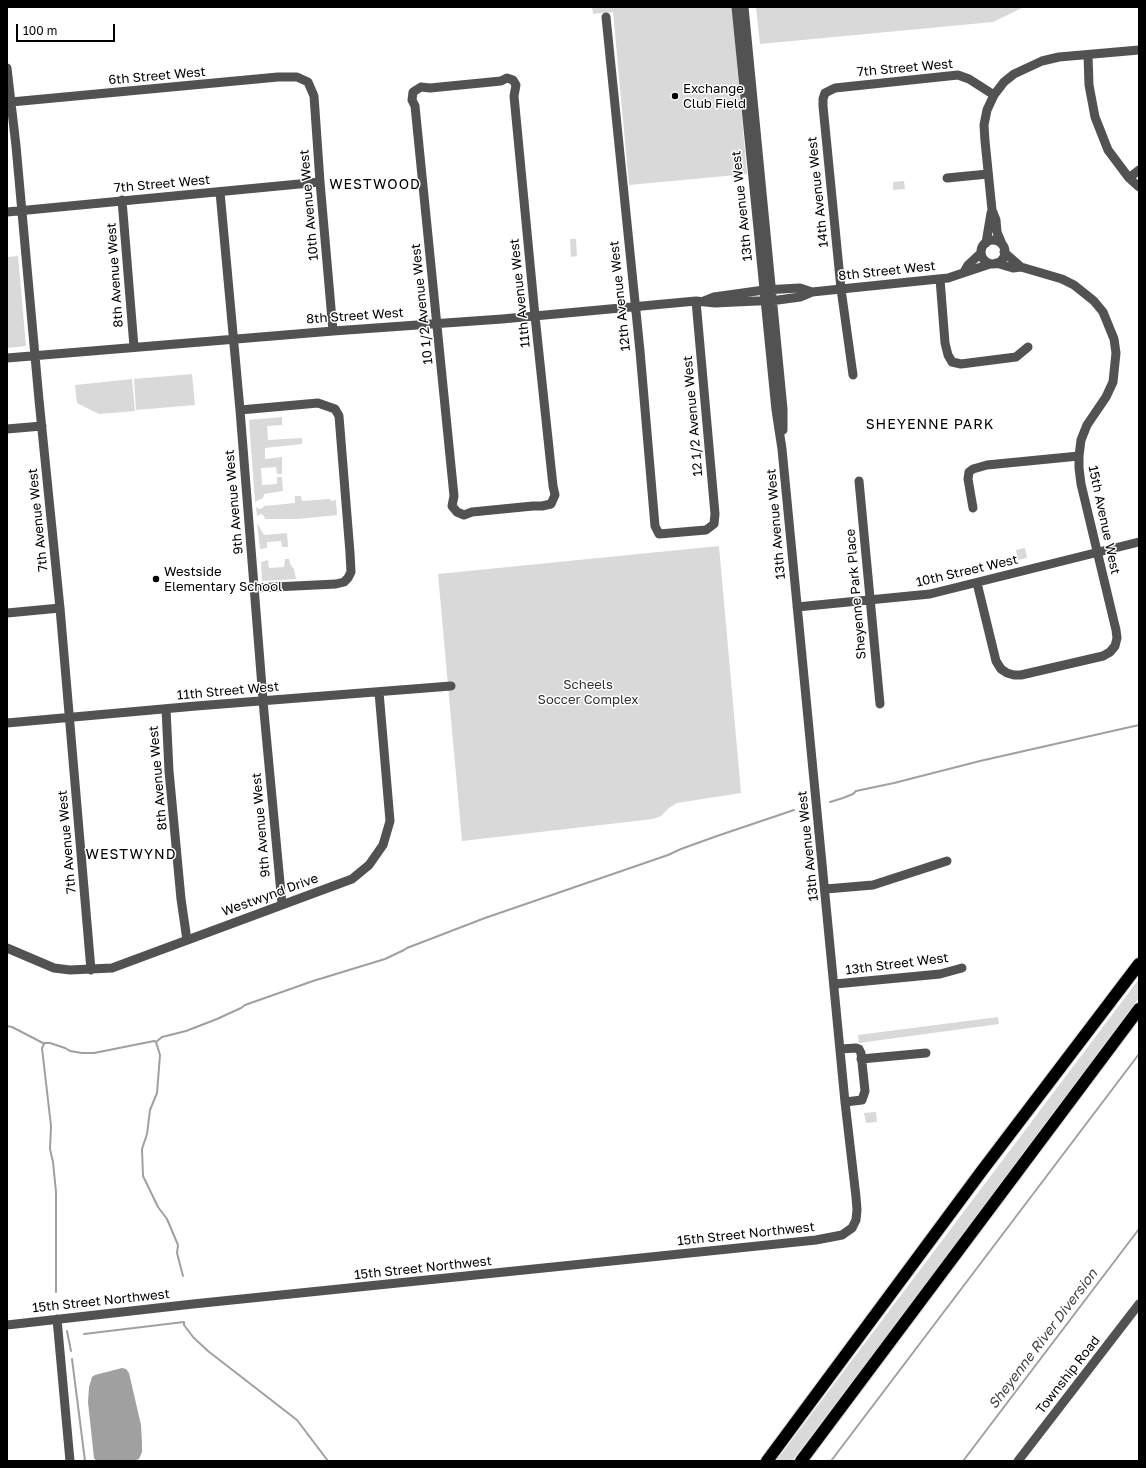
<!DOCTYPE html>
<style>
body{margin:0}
#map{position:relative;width:1146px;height:1468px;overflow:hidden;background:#fff;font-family:"Golos Text",sans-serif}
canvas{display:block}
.frame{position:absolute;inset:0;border:8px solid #000;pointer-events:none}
.scale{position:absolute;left:16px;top:24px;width:99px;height:18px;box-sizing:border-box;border:2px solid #000;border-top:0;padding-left:5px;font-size:12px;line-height:14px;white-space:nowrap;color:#000;-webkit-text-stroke:3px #fff;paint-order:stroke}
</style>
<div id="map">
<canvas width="1146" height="1468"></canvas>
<div class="frame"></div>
<div class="scale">100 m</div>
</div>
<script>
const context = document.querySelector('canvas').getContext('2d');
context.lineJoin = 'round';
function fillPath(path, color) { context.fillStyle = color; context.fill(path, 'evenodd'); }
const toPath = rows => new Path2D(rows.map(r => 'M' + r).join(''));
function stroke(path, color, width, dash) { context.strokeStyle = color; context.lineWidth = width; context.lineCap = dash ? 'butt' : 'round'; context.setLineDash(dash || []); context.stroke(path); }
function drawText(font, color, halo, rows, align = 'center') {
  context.font = font + ' "Golos Text",sans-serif'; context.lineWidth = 3; context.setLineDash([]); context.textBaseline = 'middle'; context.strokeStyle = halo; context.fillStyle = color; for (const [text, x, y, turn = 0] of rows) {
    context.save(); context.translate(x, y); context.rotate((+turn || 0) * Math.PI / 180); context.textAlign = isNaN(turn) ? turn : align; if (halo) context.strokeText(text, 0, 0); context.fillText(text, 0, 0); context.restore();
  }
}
fillPath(toPath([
 [592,7,732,7,747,174,629,185,613,12,593,14],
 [756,7,1024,7,993,22,760,44],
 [904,181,905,189,893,190,893,182],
 [570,239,576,239,577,256,571,257],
 [18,256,26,346,7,348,7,257],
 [192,374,195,405,136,410,134,379],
 [132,379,135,411,99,414,77,403,75,385],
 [282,417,282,425,267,426,268,440,302,438,302,444,265,448,265,459,282,457,282,474,277,474,276,467,261,468,262,485,277,484,277,477,282,477,283,491,264,494,263,498,255,502,249,420],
 [295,496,301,496,302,501,330,499,331,501,336,500,337,515,298,519,265,519,264,516,261,514,257,516,256,507,259,509,263,508,264,506,295,503],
 [257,523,264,535,287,533,288,547,282,547,281,541,267,542,267,548,260,549],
 [719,546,741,793,677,803,669,808,661,816,653,819,462,841,438,574],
 [1025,548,1027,558,1018,560,1016,550],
 [285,559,289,559,290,564,294,569,296,579,262,581,261,562,268,560,269,568,284,567],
 [1139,979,1139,998,894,1326,792,1461,776,1461],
 [998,1017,999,1024,859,1043,858,1035],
 [876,1112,877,1122,866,1123,864,1113]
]), '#d9d9d9');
fillPath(toPath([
 [122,1368,126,1369,129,1373,141,1425,142,1443,142,1452,139,1459,134,1461,96,1461,94,1458,88,1402,89,1387,92,1377,95,1375]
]), '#a0a0a0');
stroke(toPath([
 [830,802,843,798,853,794,856,791,894,783,980,761,1139,725],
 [7,1026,12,1027,43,1043,50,1043,65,1048,70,1051,82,1053,94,1053,154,1041,156,1042,162,1037,186,1031,217,1019,241,1008,245,1005,313,981,385,959,404,950,407,948,485,918,668,855,681,849,717,836,794,810],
 [156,1042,160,1055,157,1093,150,1110,147,1134,142,1149,143,1176,158,1207,167,1219,178,1245,177,1253,183,1276],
 [44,1044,42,1048,51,1126,50,1149,53,1162,56,1192,56,1292],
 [67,1331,71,1351],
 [84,1334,184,1322,184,1325,193,1337,208,1351,297,1420,328,1461],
 [72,1359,85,1461],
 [831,1461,1139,1054],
 [963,1461,1139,1229]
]), '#a0a0a0', 2);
const highway = toPath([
 [767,1461,981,1172,1139,964],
 [801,1461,1139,1009]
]);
stroke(highway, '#dbdbdb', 14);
stroke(toPath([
 [744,7,783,409,783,430],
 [606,17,640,351,655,526,659,534,706,530,714,524,715,514,696,301],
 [1088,55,1089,85,1095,117,1108,150,1129,178,1139,187],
 [7,68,16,146,39,400,60,608,91,970],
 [507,78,513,80,516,85,514,96,535,316,553,486,555,495,551,504,542,506,533,506,472,512,464,515,457,512,452,506,454,496,415,106,412,100,413,92,421,87,430,88,501,81,507,78],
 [11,102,278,77,297,77,308,82,314,96,320,182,333,331],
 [947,178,988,174],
 [1129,178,1139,170],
 [220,192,240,410,264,712,282,904],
 [122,200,134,347],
 [7,212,320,182],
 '981 252a12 12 0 1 1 24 0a12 12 0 1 1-24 0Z',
 [986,243,991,213],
 [1002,244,997,232,996,220,992,210,985,141,984,125,987,110,994,95,1004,82,1014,74,1042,61,1059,57,1139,50],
 [1004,252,1021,267],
 [964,272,968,265,981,253],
 [940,279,945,343,948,355,952,362,961,364,1016,357,1028,347],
 [704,301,714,297,764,290,800,288,812,292],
 [7,358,333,331,502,319,696,301,715,303,778,300,800,297,812,292,948,278,990,264],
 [853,375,841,289,823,106,823,99,825,93,835,88,958,75,969,79,994,95],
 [240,410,318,403,335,409,339,416,350,553,351,572,348,578,344,582,336,584,254,588],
 [7,429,42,426],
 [859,481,880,704],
 [973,508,968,479,969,472,973,469,987,465,1079,456],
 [977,583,996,661,1001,669,1007,673,1014,675,1021,675,1103,656,1110,652,1115,646,1117,638,1116,630,1081,484,1079,468,1079,456,1081,440,1087,425,1106,397,1113,382,1116,353,1114,339,1103,312,1094,301,1074,285,1062,279,1021,267,1013,268,996,263],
 [797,607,930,594,1139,542],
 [7,613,60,608],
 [166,709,169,771,181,899,187,940],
 [7,723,196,706,451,686],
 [826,889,873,885,947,861],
 [7,948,54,968,70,970,112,968,352,879,369,865,383,845,390,821,379,692],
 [835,984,940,974,962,968],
 [841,1049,856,1048,859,1049,861,1053,865,1091,862,1100,845,1102],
 [861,1059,926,1053],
 [57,1319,70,1461],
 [7,1325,193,1304,816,1240,842,1235,852,1228,856,1220,857,1210,856,1197,845,1102,782,449,776,410,736,7],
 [1018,1461,1139,1304]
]), '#525252', 9);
stroke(highway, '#000', 12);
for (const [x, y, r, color] of [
 [675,96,4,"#000"],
 [156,579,4,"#000"]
]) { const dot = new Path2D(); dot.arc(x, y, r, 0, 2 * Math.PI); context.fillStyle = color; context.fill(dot); stroke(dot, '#fff', 1.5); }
drawText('13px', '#000', '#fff', [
 ["7th Street West",905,68,-5],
 ["6th Street West",157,76,-5],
 ["7th Street West",162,184,-5],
 ["14th Avenue West",818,192,-96],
 ["10th Avenue West",309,205,-95],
 ["13th Avenue West",742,206,-96],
 ["8th Street West",887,271,-6],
 ["8th Avenue West",115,275,-94],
 ["11th Avenue West",520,293,-96],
 ["12th Avenue West",620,296,-96],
 ["10 1/2 Avenue West",422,304,-96],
 ["8th Street West",355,316,-4],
 ["12 1/2 Avenue West",693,416,-95],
 ["9th Avenue West",234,502,-95],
 ["7th Avenue West",38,520,-96],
 ["15th Avenue West",1104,520,78],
 ["13th Avenue West",776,524,-95],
 ["10th Street West",967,571,-13],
 ["Sheyenne Park Place",856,594,-95],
 ["11th Street West",228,691,-5],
 ["8th Avenue West",158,778,-95],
 ["9th Avenue West",261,825,-95],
 ["7th Avenue West",67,842,-95],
 ["13th Avenue West",808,846,-96],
 ["Westwynd Drive",270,895,-20],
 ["13th Street West",897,964,-7],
 ["15th Street Northwest",746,1234,-6],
 ["15th Street Northwest",423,1268,-6],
 ["15th Street Northwest",101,1301,-6],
 ["Township Road",1068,1375,-52]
]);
drawText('13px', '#000', '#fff', [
 ["Exchange",683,89],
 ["Club Field",683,104],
 ["Westside",164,572],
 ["Elementary School",164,587]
], 'left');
drawText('13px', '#303030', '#fff', [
 ["Scheels",588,685],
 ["Soccer Complex",588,700]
]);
context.letterSpacing = '1px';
drawText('14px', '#000', '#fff', [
 ["WESTWOOD",375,185],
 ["SHEYENNE PARK",930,425],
 ["WESTWYND",131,855]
]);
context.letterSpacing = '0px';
drawText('italic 14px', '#414141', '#fff', [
 ["Sheyenne River Diversion",1043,1339,-53]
]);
</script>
